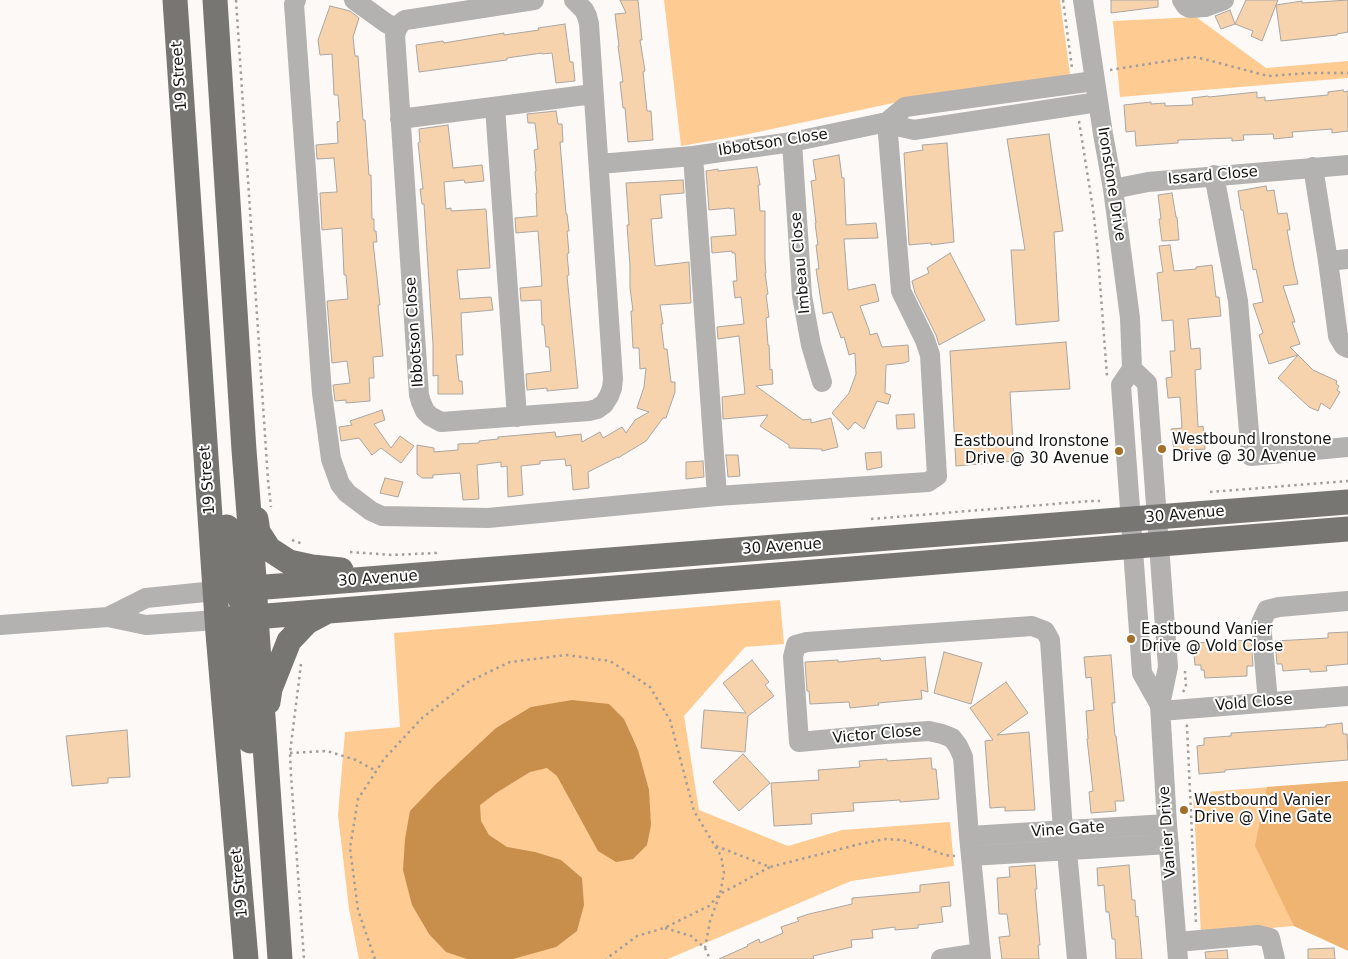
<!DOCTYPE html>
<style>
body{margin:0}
canvas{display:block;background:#fdf9f6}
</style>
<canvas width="1348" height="959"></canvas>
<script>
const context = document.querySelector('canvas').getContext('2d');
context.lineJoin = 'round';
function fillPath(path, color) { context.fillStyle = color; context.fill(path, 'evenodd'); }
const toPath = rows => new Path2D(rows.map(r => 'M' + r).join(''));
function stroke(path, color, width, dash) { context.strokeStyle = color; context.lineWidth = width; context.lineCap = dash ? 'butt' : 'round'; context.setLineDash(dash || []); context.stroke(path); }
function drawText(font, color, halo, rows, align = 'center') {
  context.font = font + ' "DejaVu Sans",sans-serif'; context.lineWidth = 4; context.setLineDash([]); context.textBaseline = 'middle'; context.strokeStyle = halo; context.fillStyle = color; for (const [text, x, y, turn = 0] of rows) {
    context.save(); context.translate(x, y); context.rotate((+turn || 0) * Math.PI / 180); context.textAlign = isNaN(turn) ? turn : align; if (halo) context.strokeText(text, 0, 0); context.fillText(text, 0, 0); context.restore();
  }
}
fillPath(toPath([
 [664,0,1060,0,1070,74,1062,77,921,97,744,135,681,146],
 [1196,17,1266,68,1348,61,1348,78,1120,97,1113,21],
 [780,600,784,644,745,647,684,716,699,810,788,846,842,830,950,822,954,866,851,881,668,959,359,959,349,909,338,815,345,732,400,727,394,633],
 [1348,781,1348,951,1294,926,1201,934,1193,793]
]), '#fecb93');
fillPath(toPath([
 [1348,781,1348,950,1347,950,1294,926,1255,846,1267,787]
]), '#efb472');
fillPath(toPath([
 [572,700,609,704,624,719,638,750,649,790,651,825,647,845,633,859,616,862,598,851,557,776,547,768,530,772,496,793,480,805,481,821,489,835,507,847,535,852,561,860,582,878,584,905,577,931,556,947,513,959,467,959,446,952,429,934,412,905,403,870,405,839,410,811,436,784,496,728,531,707]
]), '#c78e4c');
const building = toPath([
 [620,0,638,0,642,40,640,40,645,71,643,72,647,111,651,111,653,140,628,142,625,108,623,108,620,82,623,82,618,46,619,46,615,14,626,13,620,0],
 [1111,0,1158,0,1158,7,1111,13,1111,0],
 [1246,0,1278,0,1276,5,1302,1,1302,3,1348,0,1348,32,1337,34,1337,35,1281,41,1276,5,1262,41,1251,36,1253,31,1235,24,1246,0],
 [330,6,350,11,359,18,353,37,355,56,358,56,363,120,365,120,369,175,371,175,372,219,374,219,374,231,376,231,377,242,373,242,380,305,378,305,383,356,373,357,374,378,369,378,370,401,346,403,346,400,335,401,333,385,350,383,347,361,332,363,327,301,348,299,346,275,344,275,342,228,322,230,320,193,337,192,334,158,317,159,316,145,338,143,337,122,340,121,338,95,334,95,332,54,320,55,318,40,330,6],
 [1230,10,1235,24,1221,29,1215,16,1230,10],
 [565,24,570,62,573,62,575,81,556,83,552,53,542,54,542,53,507,58,507,60,419,72,416,45,443,41,444,43,504,33,504,35,539,30,538,28,565,24],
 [1343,90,1344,92,1348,91,1348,131,1332,133,1332,129,1292,132,1293,137,1274,139,1273,134,1243,135,1244,140,1232,141,1232,138,1178,140,1178,143,1136,146,1135,131,1126,132,1124,105,1151,102,1151,104,1165,103,1165,106,1193,105,1192,98,1208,96,1209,97,1257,92,1257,98,1265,97,1265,101,1328,95,1328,92,1343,90],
 [556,111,558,124,562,124,563,142,560,142,566,214,567,214,569,231,567,231,569,253,567,254,569,275,567,276,578,388,547,391,547,388,527,390,526,374,551,371,549,347,546,347,544,325,542,325,541,300,521,301,520,288,542,286,538,231,516,233,515,218,537,216,536,193,537,193,535,172,536,171,534,150,538,149,535,123,528,123,527,114,556,111],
 [448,125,453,168,482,165,484,181,465,183,464,180,444,182,446,209,451,208,451,211,486,209,490,268,457,270,460,299,491,297,493,310,461,313,463,355,456,355,459,381,462,381,463,394,438,394,438,375,433,376,433,345,424,204,422,204,420,189,423,189,418,143,420,142,419,129,448,125],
 [1049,134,1063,231,1054,232,1059,321,1016,325,1011,250,1025,250,1007,139,1049,134],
 [947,143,954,242,931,245,931,243,909,245,904,153,923,150,922,145,947,143],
 [839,155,842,178,844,178,846,225,876,223,878,238,844,239,848,290,875,284,879,301,860,306,869,330,870,335,877,333,882,347,908,345,909,361,904,363,886,365,885,393,891,395,888,404,877,401,864,429,855,422,848,430,832,413,849,393,856,374,855,353,849,355,844,337,841,338,832,312,823,314,816,269,819,269,816,245,818,245,815,223,816,223,811,181,816,180,813,160,839,155],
 [757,167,760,185,758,185,760,211,765,211,765,261,766,273,765,273,768,294,766,295,769,317,766,318,768,345,769,345,770,370,772,369,773,384,756,386,803,420,811,419,811,423,831,418,838,447,822,451,822,449,789,448,789,445,760,426,768,415,723,419,722,397,745,394,739,336,718,339,717,327,744,324,741,297,735,298,733,281,737,281,735,253,732,253,732,251,712,253,711,237,736,235,734,208,730,209,730,208,709,210,706,171,718,169,718,171,757,167],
 [683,180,684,193,660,195,662,218,651,219,653,244,655,265,656,266,689,262,691,303,660,305,663,324,661,324,664,349,667,349,671,382,675,382,675,392,666,418,663,418,646,441,618,458,618,457,588,472,589,488,573,490,571,465,566,466,565,459,540,461,540,464,521,466,523,495,508,497,507,466,501,467,501,462,477,465,479,499,463,500,460,473,433,475,433,478,422,478,417,474,417,445,434,448,434,452,458,450,458,444,479,443,479,441,498,439,498,437,555,432,556,437,581,434,582,442,600,432,603,438,622,427,626,433,635,420,649,412,637,408,644,387,646,368,640,369,639,348,633,348,631,311,633,311,630,288,630,266,627,225,629,225,626,183,683,180],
 [1266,186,1267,191,1274,190,1278,214,1287,213,1290,230,1287,230,1294,267,1298,284,1283,286,1295,322,1292,322,1300,344,1290,347,1298,355,1269,364,1259,335,1263,333,1253,304,1263,302,1256,269,1253,270,1243,210,1241,210,1238,191,1266,186],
 [1172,193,1176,217,1177,217,1179,240,1162,241,1159,219,1161,219,1158,195,1172,193],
 [1170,245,1174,271,1196,269,1196,267,1212,265,1216,297,1219,297,1221,316,1188,319,1191,349,1200,348,1201,369,1195,370,1198,427,1203,426,1205,449,1174,451,1171,429,1182,428,1180,397,1168,398,1166,378,1172,377,1170,351,1175,351,1173,320,1162,321,1157,273,1163,272,1159,246,1170,245],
 [950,253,985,320,939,345,936,335,915,293,912,281,929,273,927,268,950,253],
 [1066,342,1070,389,1010,392,1014,461,956,466,950,351,1066,342],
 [1298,355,1313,370,1337,381,1336,384,1339,386,1337,390,1340,392,1330,409,1321,403,1318,411,1309,407,1278,378,1298,355],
 [382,410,385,420,374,424,391,448,400,436,414,446,401,463,381,448,372,455,359,438,341,441,339,427,352,425,350,421,382,410],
 [914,414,915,428,897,429,896,415,914,414],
 [881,452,882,467,867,470,865,453,881,452],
 [726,455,738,455,740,476,728,477,726,455],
 [703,461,704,477,686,479,686,462,703,461],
 [385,478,403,482,398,497,380,493,385,478],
 [1348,632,1348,664,1326,666,1327,671,1310,672,1310,669,1283,671,1282,664,1277,664,1275,641,1328,638,1328,633,1348,632],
 [1251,640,1253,666,1247,666,1247,676,1205,678,1204,670,1201,670,1201,665,1195,665,1193,643,1251,640],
 [944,652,982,663,971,704,934,693,944,652],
 [1111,655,1115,703,1112,703,1115,736,1116,736,1124,801,1115,801,1116,811,1091,813,1089,792,1093,791,1087,739,1088,739,1086,711,1094,710,1091,677,1086,678,1084,657,1111,655],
 [925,657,928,692,921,690,922,699,878,703,879,705,850,708,849,702,810,704,809,691,807,691,805,662,838,660,838,662,880,658,881,661,925,657],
 [752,660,769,682,765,685,774,696,748,716,745,752,701,748,704,710,746,713,723,683,752,660],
 [1006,682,1028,713,997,735,1029,732,1035,810,1005,811,1005,807,990,808,985,741,993,740,970,708,1006,682],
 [1342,723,1343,734,1347,734,1348,760,1237,769,1225,770,1225,772,1199,774,1197,746,1204,745,1204,738,1231,736,1231,733,1326,727,1326,725,1342,723],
 [127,730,130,777,108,778,108,783,72,786,66,736,127,730],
 [743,754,770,783,739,811,713,782,743,754],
 [931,758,932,769,936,769,939,799,900,802,900,800,853,803,854,811,811,814,812,824,774,826,771,783,819,780,818,770,860,767,859,761,887,759,887,761,931,758],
 [1035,865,1037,889,1035,889,1040,945,1038,945,1039,959,1002,959,999,937,1010,936,1007,914,999,914,997,878,1010,877,1009,867,1035,865],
 [1129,865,1132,900,1135,900,1136,917,1138,916,1142,959,1116,959,1115,939,1112,939,1109,912,1106,912,1104,885,1098,886,1097,868,1129,865],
 [949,882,951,906,941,907,943,922,918,925,918,928,895,930,895,927,872,930,873,938,851,940,852,947,813,956,814,959,719,959,748,946,747,945,759,939,760,943,783,933,781,927,799,921,797,918,809,914,852,904,852,898,920,892,920,885,949,882],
 [1334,948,1335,959,1308,959,1308,949,1334,948],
 [1227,950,1228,959,1206,959,1205,952,1227,950]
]);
fillPath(building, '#f7d3ad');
stroke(building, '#a9a6a2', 1);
stroke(toPath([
 [236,0,268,480,271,507],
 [1063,0,1072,68],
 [1110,70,1193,57,1204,59,1268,76,1310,73,1348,73],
 [1079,121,1093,209,1097,243,1107,376],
 [1210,492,1348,481],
 [871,519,1090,501,1100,501],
 [292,540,303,544],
 [350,552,392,555,437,553],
 [301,664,290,753,291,775,304,959],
 [1183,692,1186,687,1185,671],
 [1186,725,1187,726,1196,923],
 [290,753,327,751,356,760,376,771],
 [716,846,770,867,860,844,885,839,903,840,945,855,955,856],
 [665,928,691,936,705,948,710,921,720,894,770,867],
 [705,948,710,959],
 [375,959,358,910,350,848,358,799,384,759,422,718,468,682,510,662,566,655,610,661,650,687,670,720,694,811,721,856,724,873,720,894,709,906,664,928,637,936,606,959]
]), '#a19e9b', 2.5, [2.5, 4]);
stroke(toPath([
 [296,0,294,4,322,393,331,459,340,484,347,493,371,511,382,516,488,518,717,496,928,482,937,476,930,355,925,340,901,291,887,122],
 [354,0,386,23,397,29],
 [534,0,412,19,405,20,401,23,397,29,395,35,419,395,421,402,425,411,430,416,441,422,589,411,597,409,604,404,609,396,612,388,613,379,589,24,587,16,584,10,574,0],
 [1083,0,1103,134,1113,189,1130,318,1132,369,1121,385,1142,673,1160,705],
 [1182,0,1186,6,1190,8,1205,7,1224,0],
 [495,107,517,417],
 [400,119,593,94],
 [887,122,901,127,914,130,1098,102],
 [792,142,802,296,811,345,822,382],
 [693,156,717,496],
 [599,164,693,156,792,142,887,122,905,107,1094,81],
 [1313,167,1328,261,1338,336,1344,346,1348,348],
 [1214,175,1238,301,1251,456,1348,447],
 [1113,189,1148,182,1348,165],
 [1328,261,1348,259],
 [1132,369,1147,383,1168,667,1160,705,1167,824,1178,959],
 [108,617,146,598,215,591],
 [0,625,108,617,146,625,217,620],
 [1268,702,1261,623,1267,610,1279,607,1348,601],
 [1161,711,1348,696],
 [969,836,1167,824],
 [971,856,1169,844],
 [1177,942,1258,935,1270,938,1275,959],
 [941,959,980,953],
 [981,959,969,836,963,757,958,746,952,738,942,734,929,731,885,734,799,742,793,657,796,645,807,642,1032,626,1045,631,1050,640,1063,831,1067,851,1077,959]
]), '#b3b2b0', 20);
stroke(toPath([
 [175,0,218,634,246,959],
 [215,0,244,450,254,578,256,617,280,959],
 [256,519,258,532,269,549,289,562,312,567,341,570],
 [227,527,232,575,241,601,244,604],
 [215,591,1348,502],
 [217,620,1348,529],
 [234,635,250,741],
 [268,702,270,689,289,641,307,622,326,612]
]), '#787673', 25);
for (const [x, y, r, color] of [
 [1162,449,5,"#a46e28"],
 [1119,451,5,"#a46e28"],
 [1131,639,5,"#a46e28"],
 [1184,810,5,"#a46e28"]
]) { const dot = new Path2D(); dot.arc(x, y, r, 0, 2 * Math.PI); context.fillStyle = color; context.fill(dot); stroke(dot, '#fff', 2); }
drawText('15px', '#161513', '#fff', [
 ["19 Street",180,76,-94],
 ["Ibbotson Close",773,143,-9],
 ["Issard Close",1213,176,-5],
 ["Ironstone Drive",1111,184,81],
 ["Imbeau Close",801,263,-95],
 ["Ibbotson Close",415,332,-94],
 ["19 Street",208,480,-94],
 ["30 Avenue",1185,515,-5],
 ["30 Avenue",782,547,-4],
 ["30 Avenue",378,579,-4],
 ["Vold Close",1254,703,-5],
 ["Victor Close",877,735,-5],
 ["Vine Gate",1068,830,-4],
 ["Vanier Drive",1168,832,-94],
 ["19 Street",240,883,-95]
]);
drawText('15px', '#161513', '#fff', [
 ["Westbound Ironstone",1172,440],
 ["Drive @ 30 Avenue",1172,457],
 ["Eastbound Ironstone",1109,442,"right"],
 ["Drive @ 30 Avenue",1109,459,"right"],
 ["Eastbound Vanier",1141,630],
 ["Drive @ Vold Close",1141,647],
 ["Westbound Vanier",1194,801],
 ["Drive @ Vine Gate",1194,818]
], 'left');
</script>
